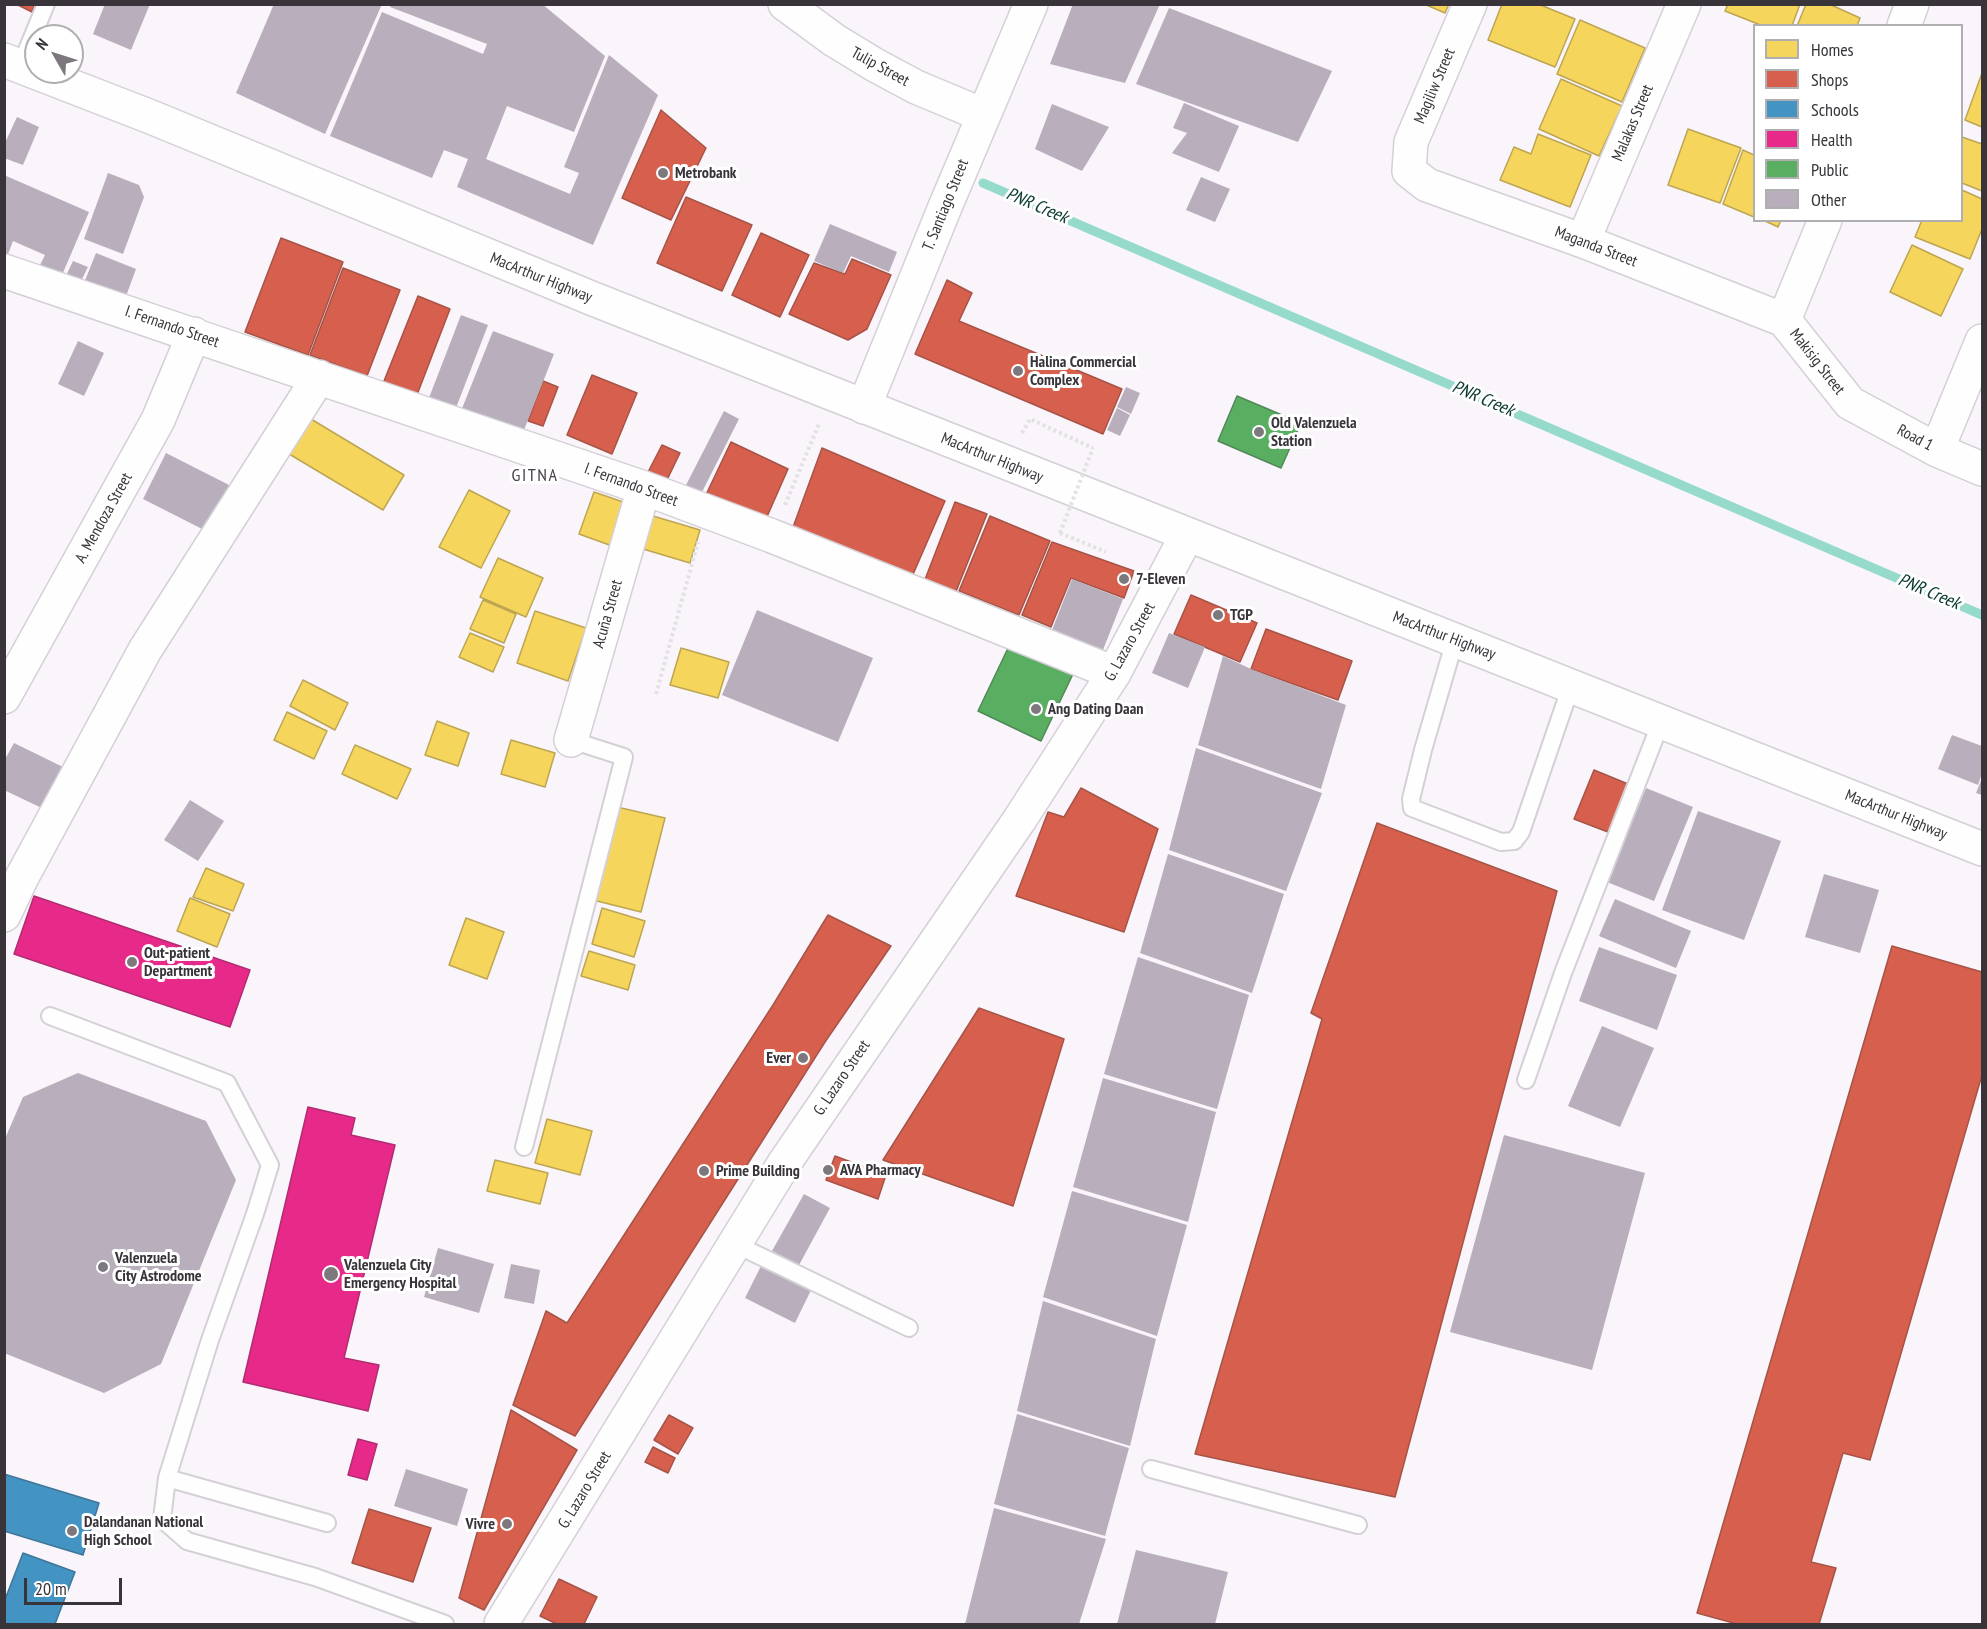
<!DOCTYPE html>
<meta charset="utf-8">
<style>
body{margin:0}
#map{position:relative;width:1987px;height:1629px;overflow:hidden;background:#f9f5fb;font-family:"PT Sans Narrow",sans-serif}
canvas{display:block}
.frame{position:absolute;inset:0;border:6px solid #38343a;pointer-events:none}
.legend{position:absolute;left:1753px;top:24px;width:210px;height:198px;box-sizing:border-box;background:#fff;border:2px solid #afaeb0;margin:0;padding:8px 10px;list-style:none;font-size:18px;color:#38343a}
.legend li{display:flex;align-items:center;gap:12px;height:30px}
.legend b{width:30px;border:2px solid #afaeb0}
.north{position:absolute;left:24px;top:24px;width:60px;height:60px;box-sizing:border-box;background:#fff;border:2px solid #afaeb0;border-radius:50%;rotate:309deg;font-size:16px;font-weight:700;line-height:24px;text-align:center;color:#38343a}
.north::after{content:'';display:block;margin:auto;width:21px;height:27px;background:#7c787e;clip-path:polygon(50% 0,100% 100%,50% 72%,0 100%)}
.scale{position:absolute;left:24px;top:1578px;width:98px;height:27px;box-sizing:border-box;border:3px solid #38343a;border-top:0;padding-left:8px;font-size:18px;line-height:21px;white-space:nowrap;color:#38343a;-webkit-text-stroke:4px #fff;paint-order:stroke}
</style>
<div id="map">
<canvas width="1987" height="1629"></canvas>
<div class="frame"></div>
<ul class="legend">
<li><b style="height:16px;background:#f6d55c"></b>Homes</li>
<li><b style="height:16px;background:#d6604d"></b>Shops</li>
<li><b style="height:16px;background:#4393c3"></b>Schools</li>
<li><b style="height:16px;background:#e7298a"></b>Health</li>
<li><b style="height:16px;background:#5aae61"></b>Public</li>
<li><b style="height:16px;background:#b8aebc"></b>Other</li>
</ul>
<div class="north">N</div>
<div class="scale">20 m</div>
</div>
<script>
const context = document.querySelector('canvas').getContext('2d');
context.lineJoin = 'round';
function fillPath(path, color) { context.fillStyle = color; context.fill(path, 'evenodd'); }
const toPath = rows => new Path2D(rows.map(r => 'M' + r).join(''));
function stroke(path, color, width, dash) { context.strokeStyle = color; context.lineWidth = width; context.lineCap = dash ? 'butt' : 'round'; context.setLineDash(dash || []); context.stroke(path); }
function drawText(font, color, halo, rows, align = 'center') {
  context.font = font + ' "PT Sans Narrow",sans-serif'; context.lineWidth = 6; context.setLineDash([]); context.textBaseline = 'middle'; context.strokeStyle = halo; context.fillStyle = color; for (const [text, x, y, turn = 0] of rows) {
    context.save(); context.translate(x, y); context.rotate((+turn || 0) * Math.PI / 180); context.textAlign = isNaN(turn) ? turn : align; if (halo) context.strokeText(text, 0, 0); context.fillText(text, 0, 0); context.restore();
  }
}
const homes = toPath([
 [1424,4,1449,4,1445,13,1424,4],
 [1502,4,1538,4,1575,19,1555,67,1488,40,1502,4],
 [1728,4,1800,4,1792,26,1763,26,1725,11,1728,4],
 [1806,4,1829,4,1860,18,1857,26,1797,26,1806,4],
 [1580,20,1645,48,1622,102,1557,74,1580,20],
 [1982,73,1982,127,1965,120,1982,73],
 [1561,79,1622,106,1599,156,1539,129,1561,79],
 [1688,129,1741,148,1720,203,1668,185,1688,129],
 [1538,134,1591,155,1570,207,1500,180,1514,147,1531,154,1538,134],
 [1962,137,1982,144,1982,191,1962,183,1962,137],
 [1743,150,1754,155,1754,217,1723,204,1743,150],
 [1962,190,1982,199,1982,229,1970,259,1915,237,1922,220,1962,220,1962,190],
 [1763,220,1781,220,1778,227,1763,220],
 [1912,245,1963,269,1941,316,1890,292,1912,245],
 [306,416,404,475,383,510,279,448,306,416],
 [469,490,510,511,481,568,439,547,469,490],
 [594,492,632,505,615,547,579,534,594,492],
 [653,516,700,530,690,563,643,549,653,516],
 [498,558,543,578,526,617,480,597,498,558],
 [483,600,516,614,504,643,470,629,483,600],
 [535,611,586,628,568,681,517,663,535,611],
 [470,633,504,647,493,672,459,657,470,633],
 [681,648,729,662,718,698,670,685,681,648],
 [303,680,348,703,335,730,290,706,303,680],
 [287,712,327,731,314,759,274,740,287,712],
 [437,721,469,733,458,766,425,755,437,721],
 [511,740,555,753,545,787,501,774,511,740],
 [355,745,411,769,397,799,342,774,355,745],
 [617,807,665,818,641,912,593,900,617,807],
 [206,868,244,884,233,911,193,897,206,868],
 [190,898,230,914,217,947,177,931,190,898],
 [602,908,645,921,634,957,592,944,602,908],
 [466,918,504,932,487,979,449,965,466,918],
 [589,951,635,965,628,990,581,976,589,951],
 [547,1119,592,1131,580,1175,535,1163,547,1119],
 [495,1160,548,1173,540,1204,487,1191,495,1160]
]);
fillPath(homes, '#f6d55c');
stroke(homes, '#bda552', 1.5);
const shops = toPath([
 [16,4,35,4,32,12,16,4],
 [661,110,706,148,671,220,622,198,661,110],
 [686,197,752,225,722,291,657,263,686,197],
 [761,233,809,255,780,317,732,295,761,233],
 [281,238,343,262,308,355,245,332,281,238],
 [852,259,891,275,867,329,848,340,789,314,814,263,845,274,852,259],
 [343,268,400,290,367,376,310,355,343,268],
 [947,280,972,293,959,321,1122,389,1103,434,915,354,947,280],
 [418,296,450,309,415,400,382,386,418,296],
 [592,375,637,393,612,454,567,435,592,375],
 [543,381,558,387,543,426,528,421,543,381],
 [731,442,788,469,762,528,703,501,731,442],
 [662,445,680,453,666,482,647,474,662,445],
 [822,448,945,501,911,579,792,530,822,448],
 [955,502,987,514,955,594,924,582,955,502],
 [990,516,1050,541,1019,615,959,591,990,516],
 [1052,542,1134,571,1124,598,1071,578,1051,627,1022,615,1052,542],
 [1191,595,1257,623,1240,662,1174,634,1191,595],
 [1266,629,1352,661,1338,700,1251,669,1266,629],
 [1594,770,1628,784,1608,832,1574,819,1594,770],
 [1081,788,1158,829,1124,932,1016,896,1048,812,1064,817,1081,788],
 [1377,823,1557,891,1395,1497,1195,1454,1322,1019,1311,1013,1377,823],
 [828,915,891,946,825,1042,575,1436,513,1405,546,1311,567,1323,773,1005,828,915],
 [1892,946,1982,972,1982,1075,1870,1460,1843,1453,1811,1562,1836,1568,1819,1624,1737,1624,1697,1613,1892,946],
 [979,1008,1064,1039,1013,1206,883,1160,979,1008],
 [835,1156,886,1175,878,1199,826,1180,835,1156],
 [511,1410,577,1450,484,1610,459,1598,511,1410],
 [669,1415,693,1428,678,1454,654,1440,669,1415],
 [653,1447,675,1458,668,1473,645,1462,653,1447],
 [369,1509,431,1528,413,1582,352,1563,369,1509],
 [559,1579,597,1597,584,1624,557,1624,540,1616,559,1579]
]);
fillPath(shops, '#d6604d');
stroke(shops, '#a75347', 1.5);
const schools = toPath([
 [4,1474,99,1503,83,1555,4,1531,4,1474],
 [23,1553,75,1572,55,1624,4,1624,4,1602,23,1553]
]);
fillPath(schools, '#4393c3');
stroke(schools, '#40769a', 1.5);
const health = toPath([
 [34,896,250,970,230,1027,14,954,34,896],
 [308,1107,355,1118,351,1135,395,1145,344,1358,379,1365,368,1411,243,1382,308,1107],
 [358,1439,377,1444,367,1480,348,1475,358,1439]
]);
fillPath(health, '#e7298a');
stroke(health, '#b22c72', 1.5);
const public = toPath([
 [1237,396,1301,423,1281,468,1218,441,1237,396],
 [1010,644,1073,674,1041,741,978,711,1010,644]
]);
fillPath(public, '#5aae61');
stroke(public, '#508955', 1.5);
stroke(toPath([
 [983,183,1982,615]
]), '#96dacc', 9);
fillPath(toPath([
 [105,4,150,4,131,50,93,34],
 [274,4,382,4,325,134,236,93],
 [391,4,542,4,605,56,574,132,507,106,486,159,570,194,579,173,564,167,609,55,658,95,593,245,457,187,468,159,444,150,432,178,330,136,382,12,483,54,487,44,390,7],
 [1073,4,1160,4,1125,83,1050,64],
 [1169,8,1332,71,1298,142,1136,84],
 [1184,103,1239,126,1219,172,1172,153,1187,133,1173,128],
 [1052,104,1109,127,1082,171,1035,149],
 [17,117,39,127,23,165,4,158,4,145],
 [108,173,139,185,144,197,123,254,84,239],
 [4,175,89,212,62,275,40,265,45,255,13,241,7,257,4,256],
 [1201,177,1230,189,1215,222,1186,210],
 [830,224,897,252,889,272,851,256,843,273,814,261],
 [96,253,136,269,125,299,84,283],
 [73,261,88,267,79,285,65,278],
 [461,315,488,325,454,413,427,403],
 [493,331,554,354,522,435,461,411],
 [78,341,104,353,84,396,58,384],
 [1126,387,1140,393,1131,414,1117,407],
 [1117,408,1130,415,1120,436,1107,430],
 [724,411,739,419,700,496,685,487],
 [166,453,231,486,208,532,143,499],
 [1072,579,1123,599,1103,650,1052,630],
 [757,610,873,658,838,742,722,695],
 [1169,633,1205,647,1188,688,1152,673],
 [1223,656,1251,669,1346,705,1321,789,1198,745],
 [1952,735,1982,746,1982,773,1978,785,1938,769],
 [14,743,71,771,50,812,4,790,4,761],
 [1196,748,1322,793,1286,891,1169,850],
 [1982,778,1982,795,1976,793],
 [1646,788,1693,807,1654,901,1607,882],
 [190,800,224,821,198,861,164,840],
 [1698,811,1781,841,1744,940,1662,910],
 [1168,854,1284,894,1252,993,1140,953],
 [1824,874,1879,890,1860,953,1805,937],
 [1615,899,1691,931,1676,968,1599,936],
 [1599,947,1677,975,1657,1030,1579,1001],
 [1138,957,1249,995,1217,1109,1104,1074],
 [1602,1026,1654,1048,1620,1127,1568,1106],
 [78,1073,206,1121,236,1180,161,1364,104,1393,4,1353,4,1141,23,1097],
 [1103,1078,1216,1112,1188,1222,1073,1187],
 [1504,1135,1645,1173,1592,1370,1450,1332],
 [1072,1191,1187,1225,1157,1336,1043,1297],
 [804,1194,830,1208,799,1265,772,1251],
 [438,1248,494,1264,479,1313,424,1297],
 [763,1262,813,1286,795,1323,745,1298],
 [511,1264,540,1270,534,1304,504,1298],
 [1043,1301,1156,1339,1130,1446,1017,1411],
 [1017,1414,1129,1448,1105,1536,994,1504],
 [406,1469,468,1489,457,1526,394,1506],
 [994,1508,1106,1539,1079,1624,965,1624],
 [1136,1550,1228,1572,1215,1624,1117,1624]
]), '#b8aebc');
const lane = toPath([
 [20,67,46,4],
 [1455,640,1423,750,1411,799,1412,808,1501,842,1514,841,1521,832,1571,686],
 [50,1016,227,1083,270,1165,255,1214,210,1340,167,1478,162,1519,187,1541,315,1577,445,1624],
 [1526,1080,1563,973,1661,722],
 [524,1147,624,757,571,740],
 [735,1244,909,1328],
 [1151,1469,1358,1525],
 [167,1478,327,1523]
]);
const street = toPath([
 [785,4,834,40,875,65,916,87,983,115],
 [1470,4,1411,142,1409,171,1427,185,1583,241,1784,320],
 [1904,26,1912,4],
 [1583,241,1684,4],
 [4,271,644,488,772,536,1114,673],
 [1784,320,1850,403,1937,450,1982,469],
 [1784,320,1825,220],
 [1937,450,1982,341],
 [4,697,158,420,194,334],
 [571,740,644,488],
 [4,915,22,877,145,650,319,377]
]);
const secondary = toPath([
 [864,407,945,207,1031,4],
 [501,1624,785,1162,1020,819,1114,673,1187,535]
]);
const highway = toPath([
 [4,60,151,117,591,298,1982,849]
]);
stroke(lane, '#d4d0d6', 20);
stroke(street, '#d4d0d6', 36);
stroke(secondary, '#d4d0d6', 36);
stroke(highway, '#d4d0d6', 36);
stroke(toPath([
 [1022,433,1030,419,1093,448],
 [785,505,819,424],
 [1060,533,1106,552],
 [656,694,698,542]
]), '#e3e1e3', 4, [3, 3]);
stroke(lane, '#fefefe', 16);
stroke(street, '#fefefe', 33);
stroke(secondary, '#fefefe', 33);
stroke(highway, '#fefefe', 33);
stroke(toPath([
 [1060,533,1093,448]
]), '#e3e1e3', 4, [3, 3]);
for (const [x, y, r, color] of [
 [663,173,6,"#7c787e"],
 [1018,371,6,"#7c787e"],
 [1259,432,6,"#7c787e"],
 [1124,579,6,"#7c787e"],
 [1218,615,6,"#7c787e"],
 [1036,709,6,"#7c787e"],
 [132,962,6,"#7c787e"],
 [803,1058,6,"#7c787e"],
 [828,1170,6,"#7c787e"],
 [704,1171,6,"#7c787e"],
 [103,1267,6,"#7c787e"],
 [331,1274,8,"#7c787e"],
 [507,1524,6,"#7c787e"],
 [72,1531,6,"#7c787e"]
]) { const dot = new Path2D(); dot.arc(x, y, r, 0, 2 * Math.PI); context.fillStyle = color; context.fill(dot); stroke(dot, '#fff', 2); }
drawText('16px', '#38343a', '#fff', [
 ["Tulip Street",880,67,29],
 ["Magiliw Street",1435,86,-67],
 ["Malakas Street",1633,123,-67],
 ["T. Santiago Street",946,205,-68],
 ["Maganda Street",1596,247,21],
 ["MacArthur Highway",541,278,22],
 ["I. Fernando Street",172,327,19],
 ["Makisig Street",1817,362,52],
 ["Road 1",1915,438,28],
 ["MacArthur Highway",992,458,22],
 ["I. Fernando Street",631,485,20],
 ["A. Mendoza Street",104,518,-61],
 ["Acuña Street",608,614,-74],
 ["MacArthur Highway",1444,636,21],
 ["G. Lazaro Street",1130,642,-61],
 ["MacArthur Highway",1896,815,22],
 ["G. Lazaro Street",842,1078,-56],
 ["G. Lazaro Street",585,1490,-59]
]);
drawText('bold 16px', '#38343a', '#fff', [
 ["Metrobank",675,173],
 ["Halina Commercial",1030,362],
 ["Complex",1030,380],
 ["Old Valenzuela",1271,423],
 ["Station",1271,441],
 ["7-Eleven",1136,579],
 ["TGP",1230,615],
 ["Ang Dating Daan",1048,709],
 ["Out-patient",144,953],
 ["Department",144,971],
 ["Ever",791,1058,"right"],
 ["AVA Pharmacy",840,1170],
 ["Prime Building",716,1171],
 ["Valenzuela",115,1258],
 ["City Astrodome",115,1276],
 ["Valenzuela City",344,1265],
 ["Emergency Hospital",344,1283],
 ["Dalandanan National",84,1522],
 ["High School",84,1540],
 ["Vivre",495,1524,"right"]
], 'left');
drawText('italic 18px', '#08382f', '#fff', [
 ["PNR Creek",1037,206,23],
 ["PNR Creek",1483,399,23],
 ["PNR Creek",1929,592,23]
]);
context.letterSpacing = '1.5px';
drawText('18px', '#463e4a', '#fff', [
 ["GITNA",535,476]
]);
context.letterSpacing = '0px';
</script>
